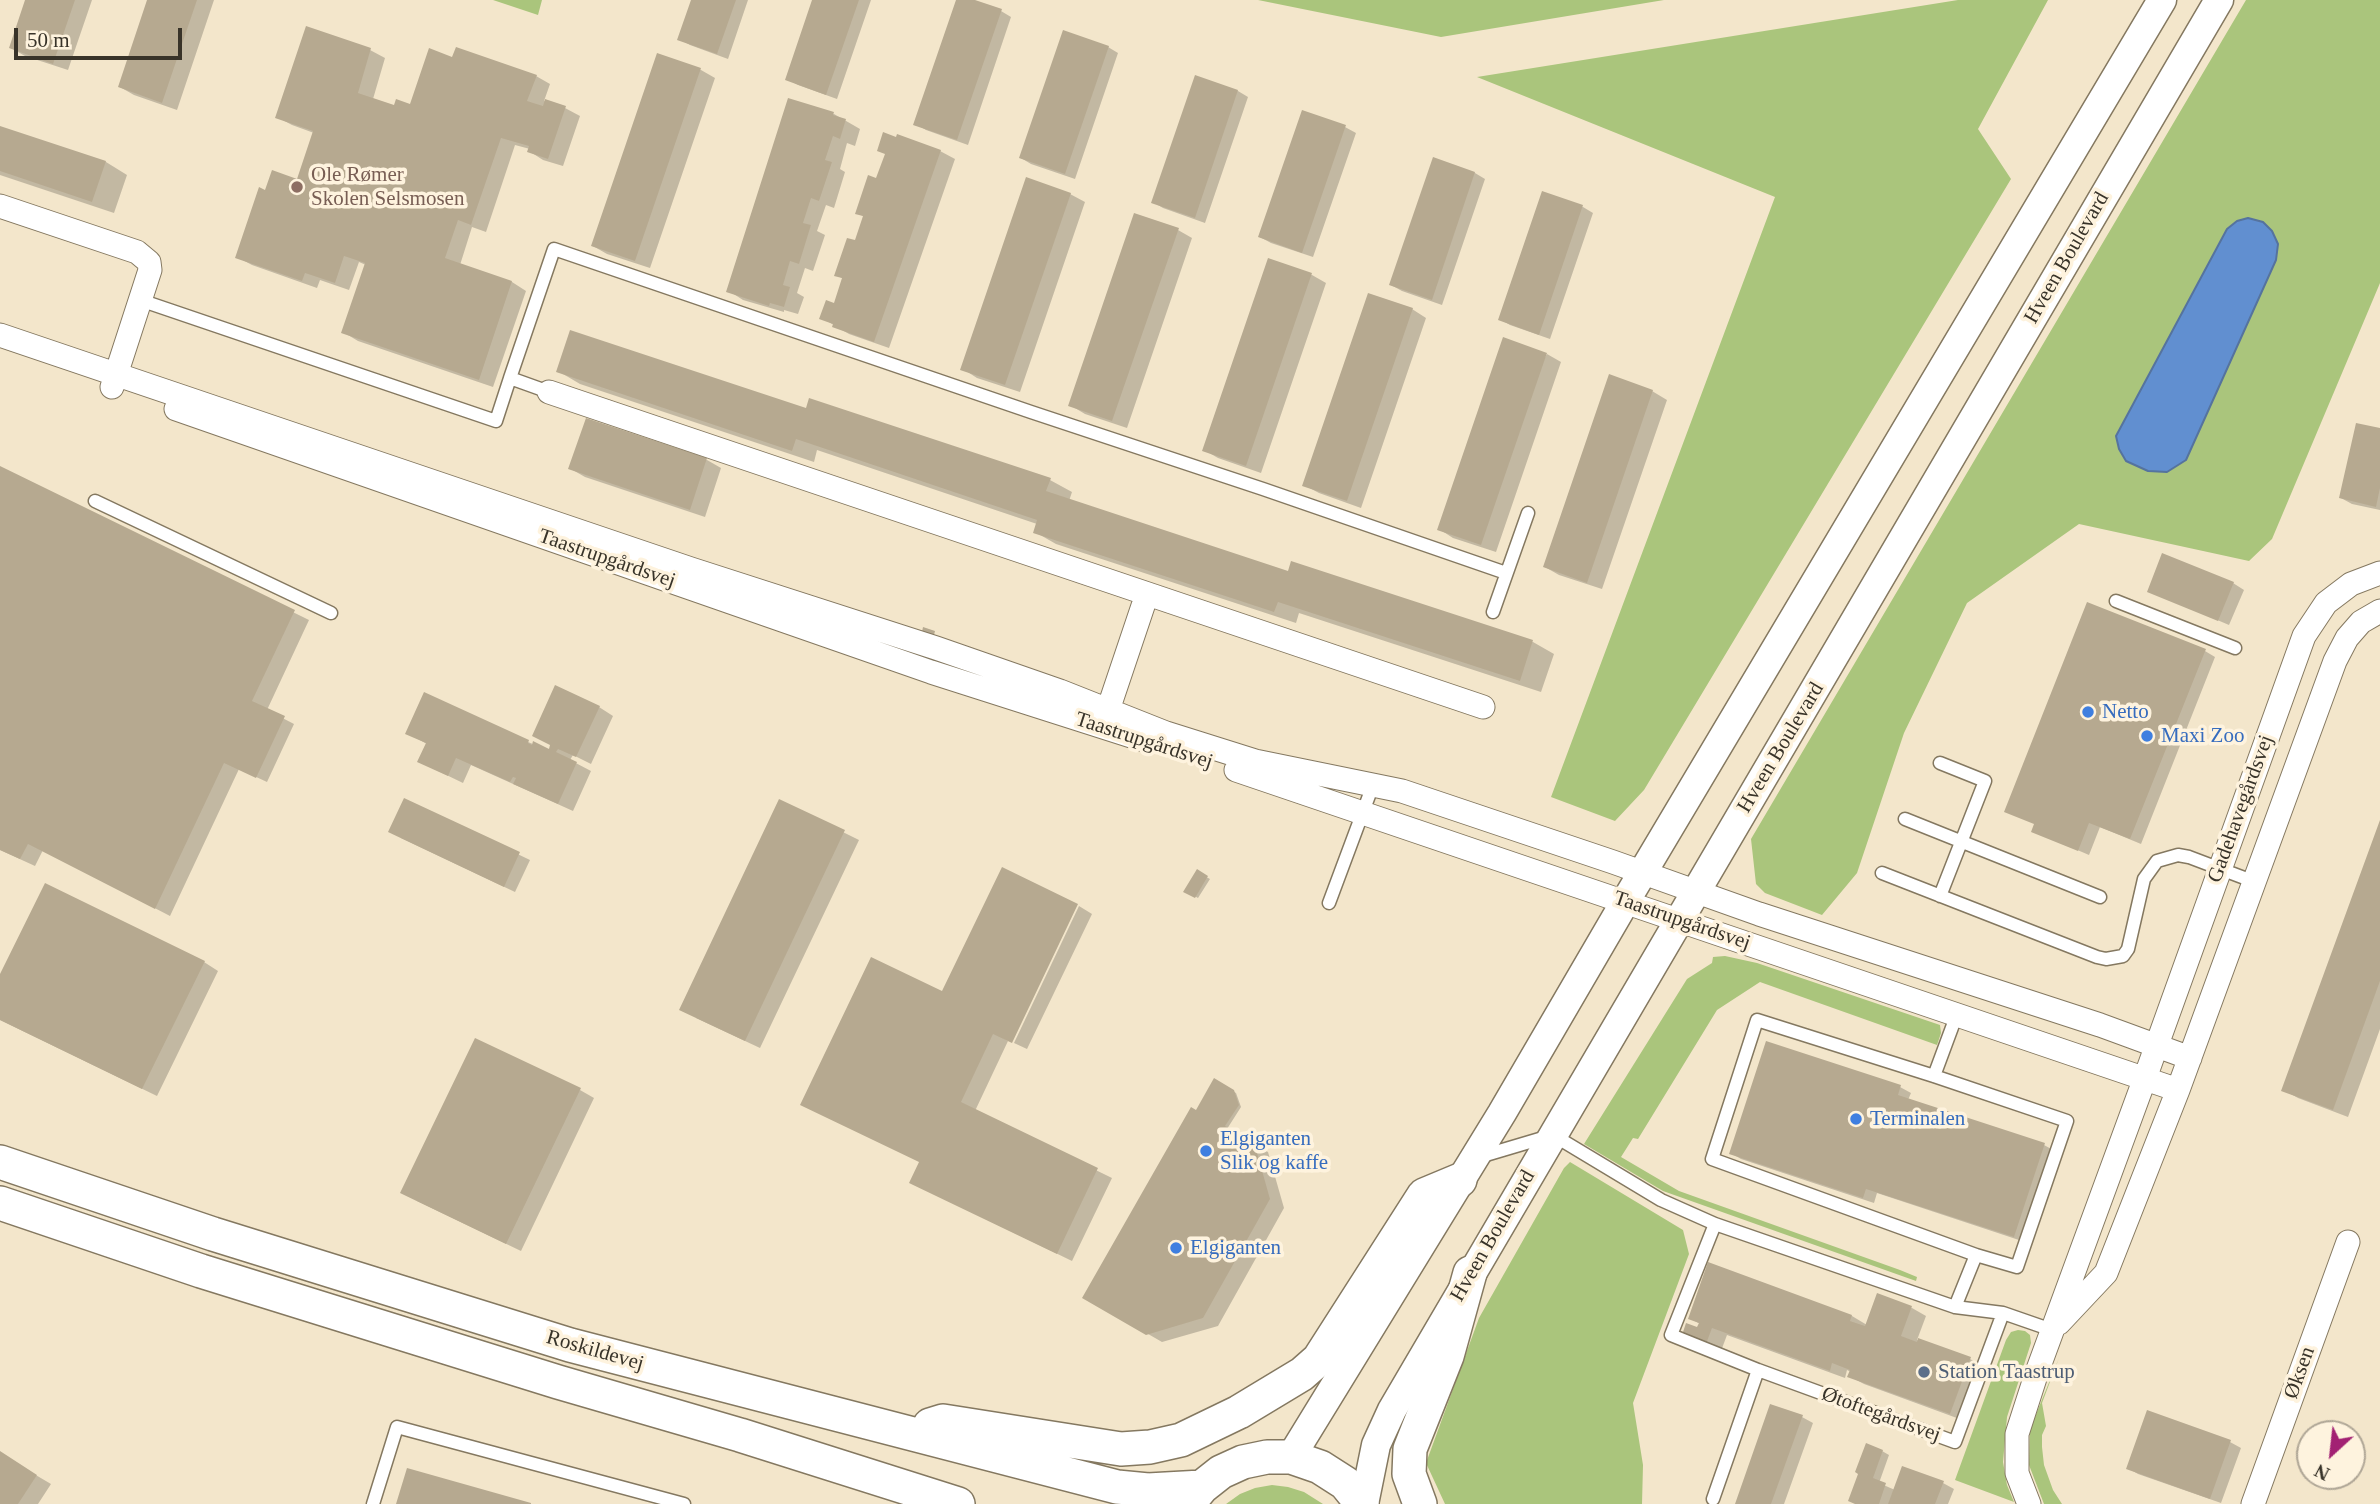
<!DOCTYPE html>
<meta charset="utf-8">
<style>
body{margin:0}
#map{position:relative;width:2380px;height:1504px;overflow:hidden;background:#f3e6cb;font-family:"Times New Roman",serif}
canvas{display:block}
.north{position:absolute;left:2296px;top:1420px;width:70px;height:70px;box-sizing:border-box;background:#fef3de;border:2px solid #afa696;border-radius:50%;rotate:207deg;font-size:19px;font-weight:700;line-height:28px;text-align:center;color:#383329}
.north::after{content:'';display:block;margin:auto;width:24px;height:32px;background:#a22173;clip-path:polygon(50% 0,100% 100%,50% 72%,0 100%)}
.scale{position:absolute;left:14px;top:28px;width:168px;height:32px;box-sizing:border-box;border:4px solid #383329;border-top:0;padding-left:9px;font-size:21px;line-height:24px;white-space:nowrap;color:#383329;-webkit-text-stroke:5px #fef3de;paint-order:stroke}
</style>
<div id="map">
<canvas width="2380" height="1504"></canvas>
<div class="north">N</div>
<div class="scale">50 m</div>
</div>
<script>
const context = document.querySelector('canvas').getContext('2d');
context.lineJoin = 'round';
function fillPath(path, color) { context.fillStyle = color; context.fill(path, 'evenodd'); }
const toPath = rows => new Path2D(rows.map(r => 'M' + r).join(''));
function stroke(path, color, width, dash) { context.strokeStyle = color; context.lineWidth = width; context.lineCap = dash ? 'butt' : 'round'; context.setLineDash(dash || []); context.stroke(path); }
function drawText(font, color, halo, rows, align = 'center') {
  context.font = font + ' "Times New Roman",serif'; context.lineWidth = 7; context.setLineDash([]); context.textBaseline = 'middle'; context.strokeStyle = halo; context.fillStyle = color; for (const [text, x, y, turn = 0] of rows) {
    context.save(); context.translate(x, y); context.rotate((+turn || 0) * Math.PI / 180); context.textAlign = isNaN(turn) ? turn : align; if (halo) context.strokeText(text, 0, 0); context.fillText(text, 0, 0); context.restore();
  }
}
fillPath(toPath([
 [493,0,542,0,538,15],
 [1258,0,1664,0,1441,37],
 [1958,0,2048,0,1978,129,2011,179,1644,790,1615,821,1551,797,1775,197,1477,77],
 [2246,0,2380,0,2380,283,2272,539,2249,561,2079,524,1967,603,1904,733,1857,873,1822,915,1765,893,1756,884,1751,839],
 [1725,956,1757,963,1940,1025,1941,1033,1937,1045,1760,982,1717,1010,1638,1139,1633,1138,1621,1157,1679,1191,1900,1270,1917,1277,1916,1281,1663,1191,1584,1144,1687,979,1712,963,1713,957],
 [1570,1162,1683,1230,1689,1254,1633,1403,1643,1465,1642,1504,1445,1504,1426,1463,1479,1318,1564,1168],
 [2018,1330,2025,1331,2030,1335,2031,1343,2007,1417,2003,1462,2007,1485,2014,1502,1955,1480,2006,1340,2011,1332],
 [2059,1358,2042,1403,2046,1426,2042,1435,2042,1447,2044,1465,2053,1490,2062,1504,2044,1504,2029,1465,2030,1429],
 [1272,1485,1288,1487,1304,1492,1323,1504,1226,1504,1240,1494,1255,1488]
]), '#aac57c');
const water = toPath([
 [2248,218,2263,222,2272,231,2278,244,2276,260,2186,460,2167,472,2148,471,2126,461,2119,449,2116,436,2227,229,2237,221,2248,218]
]);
fillPath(water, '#618fd0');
stroke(water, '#55739e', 2);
fillPath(toPath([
 [27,0,92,0,68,70,25,56,11,48],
 [149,0,214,0,177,110,134,95,120,87],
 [692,0,748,0,728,59,690,45,679,39],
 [814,0,871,0,837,99,798,85,787,79],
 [958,0,970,0,1001,11,1011,17,968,145,926,130,916,124],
 [307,28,370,50,385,58,373,99,395,107,411,106,454,59,536,76,550,84,544,101,565,108,580,116,563,166,543,160,529,151,530,149,515,145,486,232,472,227,460,265,512,282,526,291,493,387,358,341,343,332,366,265,359,262,349,290,320,280,317,288,252,265,237,257,266,192,298,181,314,133,292,125,277,117],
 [1108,47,1118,53,1075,179,1031,164,1021,158],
 [658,55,701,70,715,78,650,268,607,254,593,246],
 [1196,77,1238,91,1248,97,1205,223,1163,208,1153,202],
 [789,100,834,114,860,129,855,146,847,143,840,169,845,172,834,208,826,205,817,231,825,235,813,271,805,268,797,293,804,297,798,314,784,310,784,312,743,300,729,291],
 [0,127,106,162,127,175,114,213,0,175],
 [1345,127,1356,133,1313,257,1271,243,1260,237],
 [940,151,955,159,889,348,849,334,822,318,835,305,844,279,836,275,856,242,865,217,857,213],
 [1434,159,1475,173,1485,179,1442,305,1402,291,1391,285],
 [1543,193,1583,207,1593,213,1550,339,1510,325,1500,319],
 [1070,194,1085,202,1020,392,977,378,963,369],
 [1178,230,1192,238,1127,428,1085,414,1070,405],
 [1269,260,1312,275,1326,283,1261,473,1218,458,1204,450],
 [1412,309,1426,318,1361,508,1319,493,1304,485],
 [1547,354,1561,362,1496,552,1453,538,1439,529],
 [558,371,807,411,1050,480,1072,492,1069,501,1289,573,1292,563,1533,642,1554,654,1541,692,1299,613,1296,623,1056,544,1035,532,1037,524,817,450,814,462,580,384],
 [1652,391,1667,400,1602,589,1559,575,1545,567],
 [587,420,707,460,721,468,705,517,585,477,571,469],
 [2380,430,2380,510,2352,504,2341,498],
 [0,468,309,620,267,710,294,724,267,782,239,769,170,916,43,850,35,866,0,850],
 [2233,583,2244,590,2229,625,2149,591],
 [2205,651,2215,657,2141,844,2100,827,2089,855,2033,831],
 [599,707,613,716,591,764,573,755,570,760,591,771,573,811,471,765,463,783,434,769,427,744,407,733,528,742,550,751],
 [405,800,530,860,515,892,401,838],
 [780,801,859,840,760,1048,696,1018],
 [2380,824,2380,1029,2348,1117,2298,1098,2284,1090],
 [1197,872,1210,879,1198,898,1186,891],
 [1079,906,1092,914,1027,1049,1014,1043],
 [872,959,1008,1041,975,1111,1112,1178,1072,1261,926,1190,921,1162],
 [204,962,218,971,157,1096,0,1020,0,978],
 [1215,1080,1236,1093,1241,1107,1227,1129,1268,1152,1284,1208,1218,1326,1162,1342,1084,1297],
 [1900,1087,1911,1093,1908,1100,2044,1145,2055,1151,2025,1242,1877,1193,1874,1203,1741,1159,1731,1153],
 [580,1090,594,1098,521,1251,417,1201],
 [1709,1264,1852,1316,1867,1325,1878,1295,1912,1308,1926,1316,1917,1340,1970,1359,1984,1367,1965,1421,1864,1384,1849,1376,1851,1372,1847,1370,1845,1378,1727,1335,1721,1351,1698,1343,1700,1324,1690,1318],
 [1802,1417,1813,1423,1784,1504,1736,1504],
 [2230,1442,2241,1448,2221,1503,2138,1474,2128,1468],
 [1882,1451,1889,1455,1879,1483,1895,1490,1943,1483,1954,1489,1948,1504,1856,1504],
 [0,1454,51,1484,38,1504,0,1504]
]), '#0003');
fillPath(toPath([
 [25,0,75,0,53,64,9,48],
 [147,0,197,0,162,103,118,87],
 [691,0,736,0,717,54,677,40],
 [812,0,859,0,826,95,785,80],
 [956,0,975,0,1002,9,957,140,913,125],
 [306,26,371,48,358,93,394,105,396,99,410,104,429,48,452,57,456,47,537,75,527,101,543,106,545,99,566,106,548,159,527,152,529,146,501,138,471,225,458,220,445,258,512,281,479,380,341,333,365,263,344,256,335,283,305,273,302,281,235,258,259,187,265,190,272,170,297,179,313,131,275,118],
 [1063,30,1109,46,1065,174,1019,158],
 [657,53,701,68,635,261,591,246],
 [1195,75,1238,90,1195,218,1151,203],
 [788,98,834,112,833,115,846,119,840,139,833,136,825,160,832,162,819,201,811,198,803,223,811,225,799,264,790,261,783,285,790,287,784,307,770,303,769,306,726,292],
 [1302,110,1346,125,1302,253,1258,237],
 [0,126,106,161,92,202,0,171],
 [883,132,896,137,897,134,941,150,874,342,832,327,833,324,819,319,826,300,834,303,842,278,834,276,847,238,855,240,863,216,855,214,868,175,876,178,885,154,877,151],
 [1433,157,1475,172,1432,300,1389,285],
 [1026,177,1071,193,1005,385,960,370],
 [1542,191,1583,205,1539,335,1498,320],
 [1134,213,1179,228,1112,421,1068,406],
 [1268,258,1312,273,1246,466,1202,451],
 [1368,293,1413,308,1347,501,1302,486],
 [570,330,806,408,809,398,1051,478,1046,491,1288,571,1291,561,1533,640,1520,681,1278,602,1274,612,1033,533,1037,520,796,439,792,451,556,372],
 [1503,337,1547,353,1481,545,1437,530],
 [1609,374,1653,390,1587,583,1543,567],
 [586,418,707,458,690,510,568,469],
 [2356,423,2380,428,2380,488,2376,507,2339,498],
 [0,466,295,610,252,701,285,716,256,778,224,763,155,909,28,844,20,859,0,850],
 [2162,553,2234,582,2218,621,2147,592],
 [2087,602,2206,649,2130,839,2089,823,2078,851,2031,832,2034,824,2004,812],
 [923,627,935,631,934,635,922,632],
 [555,685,600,706,576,757,558,749,556,752,577,762,558,804,513,784,516,778,513,777,510,782,456,758,448,776,417,762,426,743,405,734,424,692,529,740,528,743,532,745,533,741,549,749,550,745,532,736],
 [404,798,520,852,504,887,388,832],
 [779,799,845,830,745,1041,679,1010],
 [2380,820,2380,981,2333,1110,2281,1091],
 [1002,867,1078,904,1012,1043,993,1034,961,1102,1098,1168,1057,1254,909,1183,919,1162,800,1105,871,957,942,991],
 [1197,869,1208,876,1195,898,1183,892],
 [45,883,205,961,142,1089,0,1020,0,974],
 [475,1038,581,1088,506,1244,400,1193],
 [1766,1041,1901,1085,1898,1095,2045,1143,2014,1237,1866,1189,1863,1198,1729,1154],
 [1214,1078,1234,1090,1239,1105,1225,1126,1254,1142,1270,1199,1203,1318,1146,1335,1082,1298,1191,1107,1196,1110],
 [1708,1262,1852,1315,1850,1321,1865,1326,1877,1293,1912,1306,1901,1336,1917,1342,1918,1338,1971,1357,1950,1414,1847,1377,1850,1370,1832,1363,1830,1371,1712,1328,1706,1344,1682,1335,1686,1323,1697,1327,1699,1323,1688,1319],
 [1770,1404,1803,1415,1771,1504,1735,1504],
 [2147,1410,2231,1440,2210,1499,2126,1469],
 [1866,1443,1883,1450,1873,1478,1886,1483,1879,1504,1855,1504,1848,1501,1858,1474,1855,1472],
 [0,1451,37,1475,18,1504,0,1504],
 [1902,1466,1944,1481,1935,1504,1888,1504],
 [407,1468,531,1503,531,1504,396,1504]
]), '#b6a990');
const service = toPath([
 [140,300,496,421,510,378,549,392],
 [510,378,554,249,1031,412,1263,489,1506,573],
 [95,501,331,613],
 [2116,601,2235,648],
 [1493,612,1528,513],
 [1940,763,1985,781,1940,896],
 [1905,819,2100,897],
 [1882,873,2097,957,2106,959,2123,956,2128,949,2144,879,2157,861,2178,855,2189,857,2255,882],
 [1329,903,1373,785],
 [1934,1076,1957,1014],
 [1479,1157,1553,1135,1661,1200,1715,1224,1955,1307,2003,1313,2052,1330],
 [1715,1224,1671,1335,1758,1370,1955,1442,2003,1313],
 [1955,1307,1976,1255,1712,1159,1757,1020,1934,1076,2067,1121,2017,1267,1976,1255],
 [1713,1499,1758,1370],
 [373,1504,397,1427,684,1504]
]);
const minor = toPath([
 [0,206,137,252,149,262,150,270,112,387],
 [0,335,691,569,936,648,1060,691,1166,733,1255,761,1402,791,1613,862,1759,914,2100,1025,2190,1058],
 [549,392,1483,707],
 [176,409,931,672,1147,741],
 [1108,710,1147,594],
 [1236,770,2178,1090],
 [2059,1323,2106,1273,2178,1090,2335,661,2347,638,2361,622,2380,611],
 [2029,1504,2017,1473,2017,1434,2037,1372,2145,1078,2304,636,2326,603,2351,584,2380,573],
 [2253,1504,2348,1242]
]);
const tertiary = toPath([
 [1291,1457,1502,1113,1625,902,2162,0],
 [1364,1504,1376,1445,1392,1410,2219,0]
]);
const secondary = toPath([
 [0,1162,213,1234,570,1345,1117,1487,1148,1490,1202,1487],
 [0,1203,201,1271,558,1382,740,1435,958,1504],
 [930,1425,943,1421,1121,1449,1150,1447,1181,1440,1239,1412,1302,1374,1319,1359,1424,1195,1460,1180],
 [1188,1504,1202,1487,1221,1472,1243,1462,1267,1457,1291,1457,1320,1467,1345,1483,1362,1504],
 [1420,1504,1409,1474,1410,1449,1447,1356,1470,1273]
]);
stroke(service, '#847860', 15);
stroke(minor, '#847860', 25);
stroke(tertiary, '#847860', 31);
stroke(secondary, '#847860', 36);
stroke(service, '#fff', 12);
stroke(minor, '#fff', 23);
stroke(tertiary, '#fff', 28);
stroke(secondary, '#fff', 33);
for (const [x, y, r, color] of [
 [297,187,7,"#8d6e63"],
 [2088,712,7,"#3f7fe0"],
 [2147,736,7,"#3f7fe0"],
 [1856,1119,7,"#3f7fe0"],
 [1206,1151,7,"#3f7fe0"],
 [1176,1248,7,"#3f7fe0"],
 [1924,1372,7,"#5c6f8a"]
]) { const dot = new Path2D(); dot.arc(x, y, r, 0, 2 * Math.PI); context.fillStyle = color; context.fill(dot); stroke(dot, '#fef3de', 2.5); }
drawText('21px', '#785e54', '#fef3de', [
 ["Ole Rømer",311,175],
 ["Skolen Selsmosen",311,199]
], 'left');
drawText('21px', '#383329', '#fef3de', [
 ["Hveen Boulevard",2067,258,-60],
 ["Taastrupgårdsvej",607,559,19],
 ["Taastrupgårdsvej",1144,741,18],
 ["Hveen Boulevard",1781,748,-59],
 ["Gadehavegårdsvej",2241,809,-70],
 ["Taastrupgårdsvej",1682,921,19],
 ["Hveen Boulevard",1493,1236,-60],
 ["Roskildevej",595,1351,16],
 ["Øksen",2300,1373,-70],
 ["Øtoftegårdsvej",1881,1415,20]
]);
drawText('21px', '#366cbe', '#fef3de', [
 ["Netto",2102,712],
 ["Maxi Zoo",2161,736],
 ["Terminalen",1870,1119],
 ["Elgiganten",1220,1139],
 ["Slik og kaffe",1220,1163],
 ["Elgiganten",1190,1248]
], 'left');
drawText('21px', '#4e5e75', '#fef3de', [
 ["Station Taastrup",1938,1372]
], 'left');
</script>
